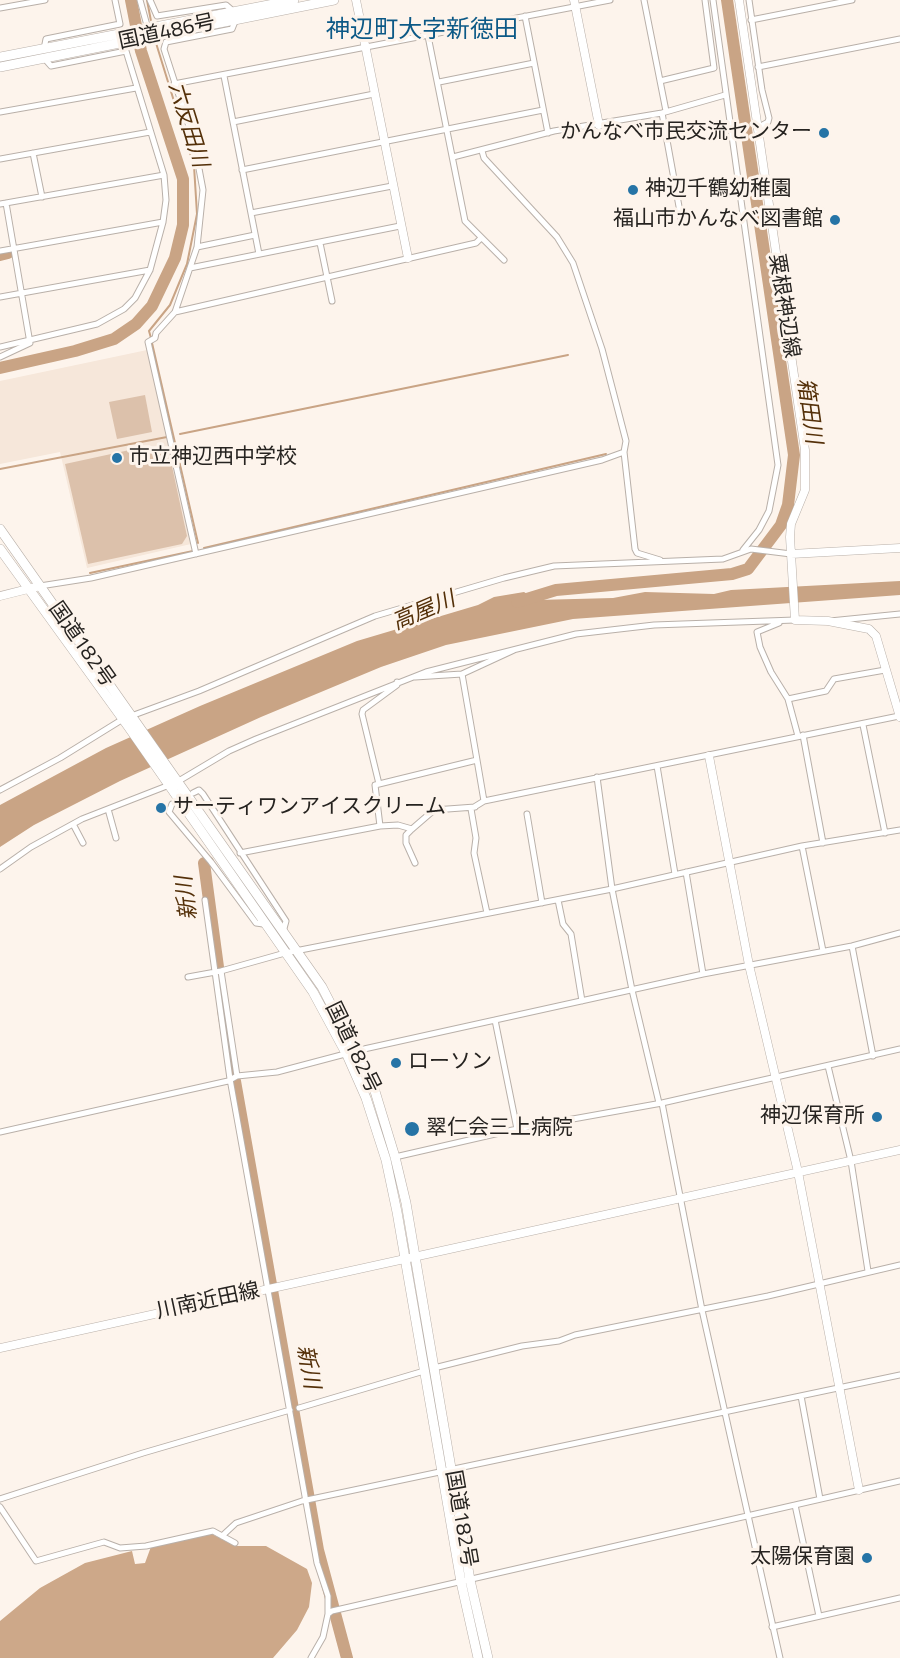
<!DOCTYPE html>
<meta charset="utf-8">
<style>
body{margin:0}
canvas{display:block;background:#fdf4ec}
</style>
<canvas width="900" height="1658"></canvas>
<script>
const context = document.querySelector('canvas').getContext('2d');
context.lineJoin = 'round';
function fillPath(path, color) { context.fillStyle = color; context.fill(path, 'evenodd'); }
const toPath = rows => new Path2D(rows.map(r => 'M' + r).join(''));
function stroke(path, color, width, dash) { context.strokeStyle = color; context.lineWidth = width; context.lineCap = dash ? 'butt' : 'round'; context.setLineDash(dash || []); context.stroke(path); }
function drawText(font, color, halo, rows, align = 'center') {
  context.font = font + ' "Titillium Web","Noto Sans JP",sans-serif'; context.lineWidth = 6; context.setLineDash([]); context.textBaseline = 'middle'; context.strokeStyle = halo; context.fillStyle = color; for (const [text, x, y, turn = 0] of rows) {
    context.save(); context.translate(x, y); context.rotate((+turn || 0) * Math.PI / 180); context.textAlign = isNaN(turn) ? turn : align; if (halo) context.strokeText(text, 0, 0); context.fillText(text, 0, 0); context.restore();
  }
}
fillPath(toPath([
 [147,350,191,544,87,568,60,452,0,464,0,381]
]), '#f6e7da');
fillPath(toPath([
 [145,395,152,432,117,439,109,402],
 [148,446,150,452,161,450,163,458,170,457,187,536,182,544,88,564,65,464]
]), '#dcc1ab');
fillPath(toPath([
 [208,1532,235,1546,266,1546,307,1569,312,1583,309,1607,297,1630,273,1658,0,1658,0,1621,40,1588,85,1563,132,1551,135,1564,145,1563,152,1544]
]), '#cda889');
fillPath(toPath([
 [900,581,900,595,573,619,446,645,381,667,261,717,120,781,34,825,0,847,0,805,106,748,200,706,357,641,478,605,494,597,524,592,537,600,613,598,645,592,714,594,731,590]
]), '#c9a485');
stroke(toPath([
 [147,0,151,21],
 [151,338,149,331,170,305,187,264,197,214,194,166,156,43],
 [152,343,198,543],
 [180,434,568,355],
 [0,469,167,437],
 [204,548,606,454],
 [90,573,193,551]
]), '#c9a485', 2);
stroke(toPath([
 [0,255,8,253],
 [0,368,75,351,114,339,136,324,152,306,175,258,183,225,183,179,141,51,131,0],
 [517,602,556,590,732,574,748,569,781,525,788,505,794,455,727,0],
 [208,862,204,863,218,967],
 [223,1009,233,1074],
 [235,1081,318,1550,347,1658]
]), '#c9a485', 12);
const street = toPath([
 [140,0,148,29],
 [150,0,157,16,226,5,234,12,236,19,232,29,166,42,164,49,194,142,203,190,197,247,175,312,156,333,155,338,148,342,196,554],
 [644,0,666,111],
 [713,0,778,465,769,511,759,530,743,550],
 [749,0,762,90,769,118,768,122,757,128],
 [0,8,45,0],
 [525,16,548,133],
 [751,20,852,0],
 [428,36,465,221,504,260],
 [44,49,46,39,120,24,115,0],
 [758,67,900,39],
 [224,76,259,254],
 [660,81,714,68,705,0],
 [439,82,534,63],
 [174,84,610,0],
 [0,112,136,88],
 [662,113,682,223],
 [233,122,374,94],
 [482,151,484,158,557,237,573,263,602,349,626,441,624,452,635,549,637,553,660,560],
 [33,153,42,197],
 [453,157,554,131,662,113,725,95],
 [0,159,150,132],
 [242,170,543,110],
 [0,204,164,175],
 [251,213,392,186],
 [320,243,332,301],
 [197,247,255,235],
 [0,251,163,222],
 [190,268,400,226],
 [0,297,150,270],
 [175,312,476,243,481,238],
 [0,347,97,324,124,309,135,298,150,270,163,222,166,200,164,175,126,51,51,66,44,58],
 [0,357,30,343,6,203],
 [40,586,91,578,602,460,624,452],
 [830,621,900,614],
 [779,623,757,632,760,647,771,672,788,699,798,736],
 [462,674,477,760],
 [415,677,462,674,514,650],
 [788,699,826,691,834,679,885,670],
 [863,725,885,833],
 [803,735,823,843],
 [657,766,675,874],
 [597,777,612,889,632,990,659,1103],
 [379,784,362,714,363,710,397,685,397,682],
 [0,790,60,758,123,719,199,691,375,616,504,578,554,566,723,559,751,549,791,554],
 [193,793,199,790,203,794,286,921,283,932],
 [484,801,471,809,476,838,474,853,487,913],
 [172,804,169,812,211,862,256,923,263,924],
 [108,809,116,838],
 [527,814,542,903],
 [73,824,83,843],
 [412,829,398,825,380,826,375,785,477,760,484,801,899,716],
 [802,846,823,951],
 [240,853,380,826],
 [415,863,406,843,406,835,412,829,434,810,475,807],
 [0,869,31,847,82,819,177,782,229,751,256,739,426,672,576,634,654,625,795,620],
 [686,872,703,974],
 [205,900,230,1079,317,1563,328,1596,328,1614],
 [558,900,563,924,571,934,582,1001],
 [852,946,873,1056],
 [221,971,237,1076],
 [188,977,221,971,285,953,612,889,802,846,900,830],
 [495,1020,517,1129],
 [828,1066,851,1161,868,1271],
 [662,1103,702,1310,780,1658],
 [0,1132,228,1081,237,1076,277,1072,364,1049,703,974,852,946,900,933],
 [395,1157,517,1129,662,1103,900,1049],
 [434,1368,522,1346,559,1341,575,1335,768,1296,900,1265],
 [801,1396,820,1499],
 [299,1408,424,1371],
 [0,1499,143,1453,290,1410],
 [795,1505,819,1616],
 [0,1507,36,1561,104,1542,120,1548,146,1546,213,1531,235,1543],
 [222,1536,236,1523,302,1501,900,1375],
 [772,1627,900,1598],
 [311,1658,323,1637,328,1614,332,1611,900,1481]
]);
const secondary = toPath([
 [356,0,408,258],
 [574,0,599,125],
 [739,0,805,450,805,490,791,524,790,537,795,620,828,621,869,629,876,636,900,717],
 [791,554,900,548],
 [0,596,40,586],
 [709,756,749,965,798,1172,859,1490],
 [0,1348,900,1150]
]);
const highway = toPath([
 [0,57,294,0],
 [0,67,334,0],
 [0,529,322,987,374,1088,395,1157,406,1203,470,1580,488,1658],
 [0,549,128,726,313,992,347,1055,366,1098,386,1160,397,1212,461,1582,478,1658]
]);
stroke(street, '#b9b0a9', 7);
stroke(secondary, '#b9b0a9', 9);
stroke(highway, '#b9b0a9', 10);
stroke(street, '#fff', 5);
stroke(secondary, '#fff', 8);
stroke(highway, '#fff', 9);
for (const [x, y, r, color] of [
 [824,133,6,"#2674a6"],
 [633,190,6,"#2674a6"],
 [835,220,6,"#2674a6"],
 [117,458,6,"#2674a6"],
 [161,808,6,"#2674a6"],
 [396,1063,6,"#2674a6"],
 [877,1117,6,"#2674a6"],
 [412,1129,8,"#2674a6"],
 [867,1558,6,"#2674a6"]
]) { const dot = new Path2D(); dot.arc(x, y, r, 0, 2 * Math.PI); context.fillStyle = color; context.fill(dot); stroke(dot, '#fdf4ec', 2); }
drawText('21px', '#262320', '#fdf4ec', [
 ["国道486号",167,33,-12],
 ["粟根神辺線",783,306,81],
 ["国道182号",81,645,55],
 ["国道182号",352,1048,64],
 ["川南近田線",208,1302,-12],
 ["国道182号",460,1519,80]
]);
drawText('21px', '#262320', '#fdf4ec', [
 ["かんなべ市民交流センター",812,133,"right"],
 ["神辺千鶴幼稚園",645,190],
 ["福山市かんなべ図書館",823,220,"right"],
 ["市立神辺西中学校",129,458],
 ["サーティワンアイスクリーム",173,808],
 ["ローソン",408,1063],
 ["神辺保育所",865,1117,"right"],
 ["翠仁会三上病院",426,1129],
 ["太陽保育園",855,1558,"right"]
], 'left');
drawText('italic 22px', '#543009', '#fdf4ec', [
 ["六反田川",187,125,73],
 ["箱田川",808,411,82],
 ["高屋川",424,612,-23],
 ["新川",188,898,-97],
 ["新川",307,1367,80]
]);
drawText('24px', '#0c5986', '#fdf4ec', [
 ["神辺町大字新徳田",422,31]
]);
</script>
